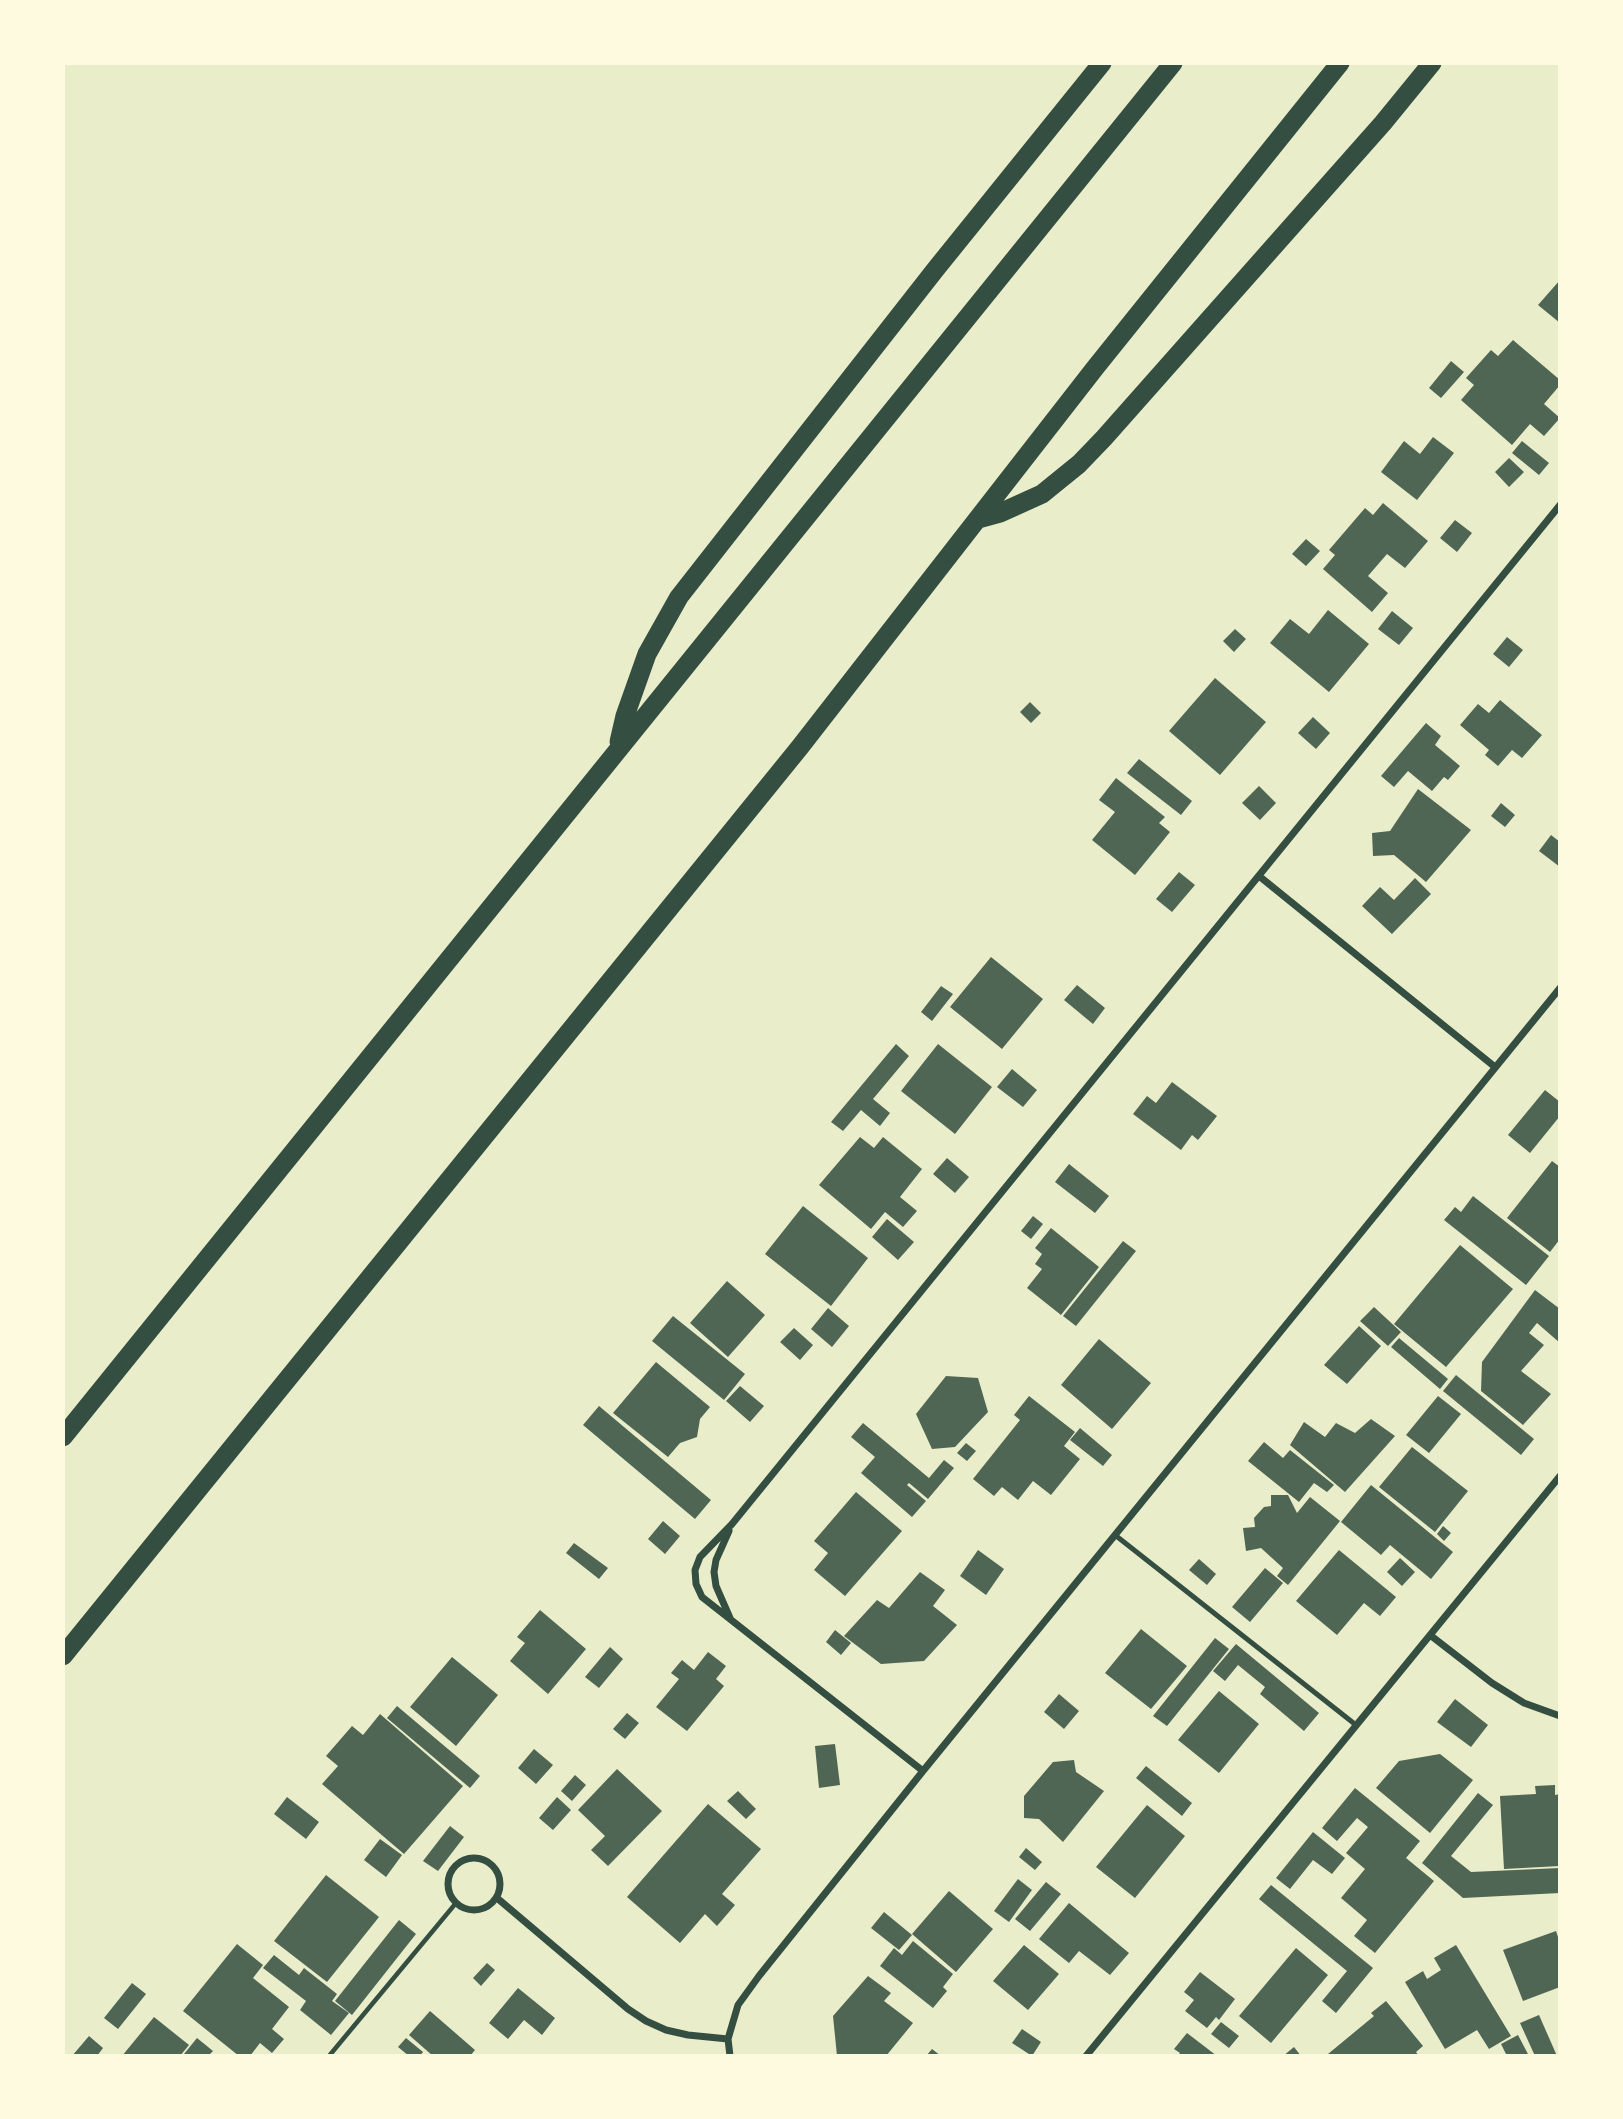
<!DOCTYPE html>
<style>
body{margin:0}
#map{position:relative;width:1623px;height:2119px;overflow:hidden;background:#e9edc9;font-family:Helvetica,sans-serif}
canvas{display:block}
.frame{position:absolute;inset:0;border:65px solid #fefae0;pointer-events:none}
</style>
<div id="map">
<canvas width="1623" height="2119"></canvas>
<div class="frame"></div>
</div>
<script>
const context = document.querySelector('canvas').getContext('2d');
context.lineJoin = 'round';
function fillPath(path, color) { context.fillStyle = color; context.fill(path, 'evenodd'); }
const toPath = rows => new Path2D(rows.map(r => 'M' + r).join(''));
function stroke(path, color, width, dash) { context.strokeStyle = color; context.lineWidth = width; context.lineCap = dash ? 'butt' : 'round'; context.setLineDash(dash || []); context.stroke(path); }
fillPath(toPath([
 [1560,280,1560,323,1538,305],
 [1513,340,1560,380,1560,385,1544,404,1560,418,1544,436,1530,424,1512,445,1461,400,1474,385,1466,378,1491,350,1498,356],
 [1451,361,1464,372,1441,398,1429,388],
 [1433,437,1454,453,1417,500,1381,472,1404,441,1420,454],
 [1522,441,1549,463,1539,475,1512,453],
 [1509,458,1524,472,1509,487,1495,472],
 [1383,503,1428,541,1405,568,1387,554,1368,576,1388,593,1372,612,1323,569,1335,555,1329,550,1365,508,1373,515],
 [1455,520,1472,533,1457,552,1440,538],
 [1306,539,1320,551,1306,566,1292,554],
 [1328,610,1369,644,1329,692,1270,643,1290,619,1309,634],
 [1392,611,1413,628,1399,645,1378,629],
 [1235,629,1246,639,1234,652,1223,641],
 [1507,637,1523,650,1509,667,1493,654],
 [1215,678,1266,722,1220,775,1169,731],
 [1500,700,1542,735,1522,758,1512,750,1498,766,1485,755,1489,750,1460,725,1478,704,1489,713],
 [1030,702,1041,713,1031,723,1020,712],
 [1313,717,1330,733,1316,749,1298,733],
 [1426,723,1441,736,1435,745,1460,766,1448,780,1444,777,1432,791,1408,771,1394,787,1381,776],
 [1139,759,1192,801,1181,815,1127,773],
 [1116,778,1165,817,1159,823,1170,832,1135,875,1092,840,1115,812,1099,800],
 [1259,786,1276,803,1260,820,1242,803],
 [1418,789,1471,830,1426,882,1394,855,1373,856,1372,833,1390,831],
 [1501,803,1515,815,1505,827,1491,816],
 [1551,835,1560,842,1560,867,1539,851],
 [1179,872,1195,885,1172,912,1156,899],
 [1415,878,1431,894,1392,934,1362,906,1380,887,1394,900],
 [991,957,1043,999,1002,1049,950,1007],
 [1077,985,1105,1008,1093,1024,1064,1000],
 [941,986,953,994,932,1021,921,1012],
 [896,1044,909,1056,873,1099,890,1113,880,1126,861,1110,843,1131,831,1122],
 [938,1044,992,1087,955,1134,901,1091],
 [1012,1069,1037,1090,1023,1107,997,1087],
 [1172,1082,1217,1116,1198,1140,1192,1135,1181,1150,1133,1114,1147,1096,1156,1103],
 [1545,1090,1560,1102,1560,1116,1530,1153,1508,1135],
 [860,1137,874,1148,883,1137,922,1169,900,1197,917,1211,903,1227,885,1212,871,1229,819,1185],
 [947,1158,969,1177,955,1193,933,1174],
 [1552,1161,1560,1167,1560,1239,1550,1252,1507,1218],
 [1069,1164,1109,1196,1095,1213,1055,1182],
 [1473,1196,1549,1256,1526,1285,1444,1220,1455,1207,1461,1212],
 [803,1206,868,1258,831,1306,765,1254],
 [1033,1216,1043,1224,1031,1239,1021,1231],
 [887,1219,914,1242,898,1260,872,1237],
 [1051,1228,1099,1267,1061,1315,1027,1288,1042,1269,1035,1264,1042,1254,1035,1248],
 [1123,1241,1136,1251,1076,1326,1063,1316],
 [1460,1245,1513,1289,1446,1367,1394,1324],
 [727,1281,765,1315,728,1357,690,1323],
 [1535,1290,1560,1309,1560,1343,1537,1323,1529,1333,1544,1345,1521,1371,1551,1394,1523,1425,1481,1391,1482,1362],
 [1374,1307,1401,1332,1388,1346,1360,1321],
 [828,1308,849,1326,832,1347,811,1329],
 [673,1316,745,1374,724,1400,652,1341],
 [1359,1326,1381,1346,1347,1384,1324,1365],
 [794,1328,813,1345,800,1360,780,1342],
 [1399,1338,1448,1379,1440,1389,1391,1347],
 [1099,1339,1151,1383,1112,1429,1061,1385],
 [656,1362,710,1407,700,1419,697,1437,680,1443,668,1457,613,1413],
 [1456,1375,1534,1439,1521,1455,1443,1391],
 [946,1376,978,1378,988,1412,955,1447,932,1449,916,1414],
 [740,1386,764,1406,750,1422,726,1401],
 [1029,1396,1075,1432,1064,1446,1080,1459,1051,1495,1033,1481,1018,1500,1002,1487,994,1496,973,1479,1020,1420,1014,1415],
 [1438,1396,1461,1414,1429,1453,1406,1435],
 [599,1406,711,1500,695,1519,583,1425],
 [1371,1419,1395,1436,1345,1492,1290,1445,1304,1422,1325,1437,1336,1423,1355,1433],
 [863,1423,929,1478,944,1460,954,1468,928,1499,909,1483,907,1485,926,1501,912,1517,861,1473,875,1457,851,1437],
 [1080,1428,1112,1455,1103,1466,1070,1440],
 [1264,1442,1283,1458,1290,1450,1334,1485,1327,1492,1314,1483,1299,1502,1248,1461],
 [966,1443,976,1451,967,1461,957,1453],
 [1412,1447,1468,1491,1435,1532,1379,1487],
 [1371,1485,1453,1552,1431,1579,1390,1545,1381,1555,1341,1522],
 [856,1492,902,1531,845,1596,814,1570,828,1553,814,1541],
 [1271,1495,1288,1495,1297,1513,1310,1497,1340,1521,1288,1585,1277,1576,1283,1568,1261,1548,1246,1551,1243,1528,1255,1527,1254,1518,1264,1507,1271,1506],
 [663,1521,680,1536,665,1554,648,1539],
 [1443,1526,1451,1533,1444,1541,1437,1534],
 [574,1543,608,1568,599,1579,566,1553],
 [978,1550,1004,1569,986,1595,960,1576],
 [1339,1550,1396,1597,1380,1616,1364,1603,1337,1635,1296,1601],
 [1400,1558,1415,1572,1402,1586,1387,1572],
 [1199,1559,1216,1574,1207,1585,1189,1570],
 [1265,1568,1283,1583,1250,1622,1232,1607],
 [920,1572,945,1590,933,1606,957,1625,924,1661,881,1664,844,1636,877,1600,889,1608],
 [540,1610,586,1649,548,1694,510,1661,525,1643,517,1637],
 [1141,1629,1187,1666,1151,1709,1105,1673],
 [835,1630,851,1643,841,1655,826,1642],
 [1215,1638,1229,1649,1167,1726,1153,1716],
 [1236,1644,1319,1713,1304,1731,1260,1694,1265,1687,1238,1665,1225,1681,1213,1671],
 [610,1647,623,1659,599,1688,585,1677],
 [708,1652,726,1666,716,1679,724,1686,687,1731,656,1707,679,1679,671,1673,682,1660,694,1670],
 [452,1657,498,1695,456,1746,410,1707],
 [1219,1691,1259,1724,1219,1773,1178,1740],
 [1059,1694,1079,1711,1064,1729,1044,1712],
 [1455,1699,1488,1725,1471,1747,1437,1722],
 [397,1706,480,1776,470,1788,387,1718],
 [627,1713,639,1723,625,1739,613,1729],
 [380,1714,463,1786,404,1854,322,1784,338,1766,326,1756,352,1726,363,1735],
 [835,1744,840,1785,819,1788,815,1746],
 [534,1749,553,1765,536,1784,518,1768],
 [1440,1754,1473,1780,1430,1833,1376,1788,1399,1761],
 [1074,1760,1076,1772,1104,1791,1063,1842,1039,1819,1024,1818,1024,1796,1053,1762],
 [1146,1766,1192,1803,1182,1816,1136,1778],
 [617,1769,662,1811,608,1866,591,1850,605,1836,578,1810],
 [575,1775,586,1785,572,1801,561,1791],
 [1555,1785,1555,1795,1560,1794,1560,1866,1504,1869,1500,1796,1536,1794,1535,1786],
 [1355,1788,1420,1841,1406,1858,1434,1881,1375,1953,1354,1936,1367,1920,1341,1898,1365,1869,1346,1853,1368,1827,1357,1818,1337,1841,1322,1828],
 [738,1791,756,1809,746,1819,727,1801],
 [1478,1793,1493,1805,1451,1856,1471,1872,1560,1868,1560,1893,1463,1898,1422,1863],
 [287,1797,319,1822,306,1839,274,1814],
 [557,1797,571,1810,553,1830,539,1818],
 [708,1804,761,1849,722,1894,735,1905,717,1926,705,1914,680,1943,627,1897],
 [1147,1805,1185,1836,1135,1898,1096,1867],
 [450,1826,464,1837,438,1871,423,1861],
 [1313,1832,1345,1858,1332,1874,1313,1860,1290,1889,1276,1878],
 [380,1839,402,1855,386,1877,364,1860],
 [1026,1848,1042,1862,1035,1870,1019,1857],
 [326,1875,379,1917,327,1982,274,1941],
 [1018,1879,1032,1890,1009,1922,994,1911],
 [1046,1882,1061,1894,1030,1931,1015,1919],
 [1271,1885,1373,1968,1336,2013,1322,2001,1347,1971,1259,1899],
 [949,1891,993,1929,956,1972,912,1934],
 [1069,1903,1129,1953,1110,1975,1079,1951,1069,1963,1039,1939],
 [884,1912,912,1935,899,1950,871,1928],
 [399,1920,416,1934,352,2015,335,2001],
 [1556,1931,1560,1943,1560,1987,1523,2001,1503,1950],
 [913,1941,953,1974,943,1987,947,1991,933,2008,880,1966,894,1948,902,1955],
 [237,1944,263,1965,253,1978,289,2007,272,2029,284,2039,272,2053,260,2043,250,2056,239,2056,183,2011],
 [1024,1945,1059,1974,1028,2010,993,1981],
 [1456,1945,1511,2036,1489,2049,1477,2030,1445,2049,1405,1982,1423,1971,1427,1979,1441,1970,1434,1958],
 [1296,1948,1328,1975,1271,2043,1239,2016],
 [274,1955,299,1975,304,1968,337,1994,332,2001,349,2013,331,2035,300,2010,306,2001,263,1968],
 [487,1963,495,1970,481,1986,473,1978],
 [1200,1972,1235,1999,1219,2020,1216,2017,1207,2028,1185,2011,1194,2000,1184,1992],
 [868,1976,891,1993,884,2001,913,2023,886,2056,837,2056,833,2016],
 [132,1983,146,1994,118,2029,104,2018],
 [518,1988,555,2018,542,2035,524,2020,508,2039,489,2023],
 [1386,2001,1423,2046,1416,2052,1419,2056,1329,2056,1328,2054,1374,2016,1371,2013],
 [430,2011,475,2050,470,2056,433,2056,409,2035],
 [1539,2015,1557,2056,1535,2056,1520,2023],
 [154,2017,189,2045,180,2056,122,2056],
 [1221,2022,1239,2036,1229,2048,1211,2034],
 [1022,2029,1041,2042,1032,2056,1012,2043],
 [1187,2033,1217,2056,1177,2056,1180,2053,1174,2049],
 [1518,2035,1529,2056,1507,2056,1501,2044],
 [89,2036,103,2048,97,2056,72,2056],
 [197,2038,213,2051,208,2056,184,2054],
 [406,2038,423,2052,420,2056,409,2056,398,2047],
 [1294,2047,1301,2056,1283,2056],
 [932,2049,941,2056,926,2056]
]), '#4f6655');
stroke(toPath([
 [329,2056,456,1903]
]), '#344e41', 4.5);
stroke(toPath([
 [1115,1535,1356,1725]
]), '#344e41', 5);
stroke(toPath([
 [1259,876,1495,1067],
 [729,1531,716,1560,714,1572,716,1586,730,1618],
 [1430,1635,1492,1683,1524,1703,1560,1716],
 [923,1771,702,1597,696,1584,695,1570,700,1557,732,1524,1560,505],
 '448 1884a26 26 0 1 1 52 0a26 26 0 1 1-52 0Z',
 [497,1898,628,2009,646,2021,666,2030,688,2035,728,2039],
 [730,2056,728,2039,738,2005,759,1976,923,1771,1560,988],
 [1086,2056,1560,1476]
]), '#344e41', 7);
stroke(toPath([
 [978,519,1000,513,1042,494,1079,464,1104,438,1383,123,1432,63],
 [619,742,625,716,647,654,679,597,935,270,1102,63],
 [63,1437,1173,63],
 [63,1656,800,747,1095,368,1340,63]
]), '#344e41', 19);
</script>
